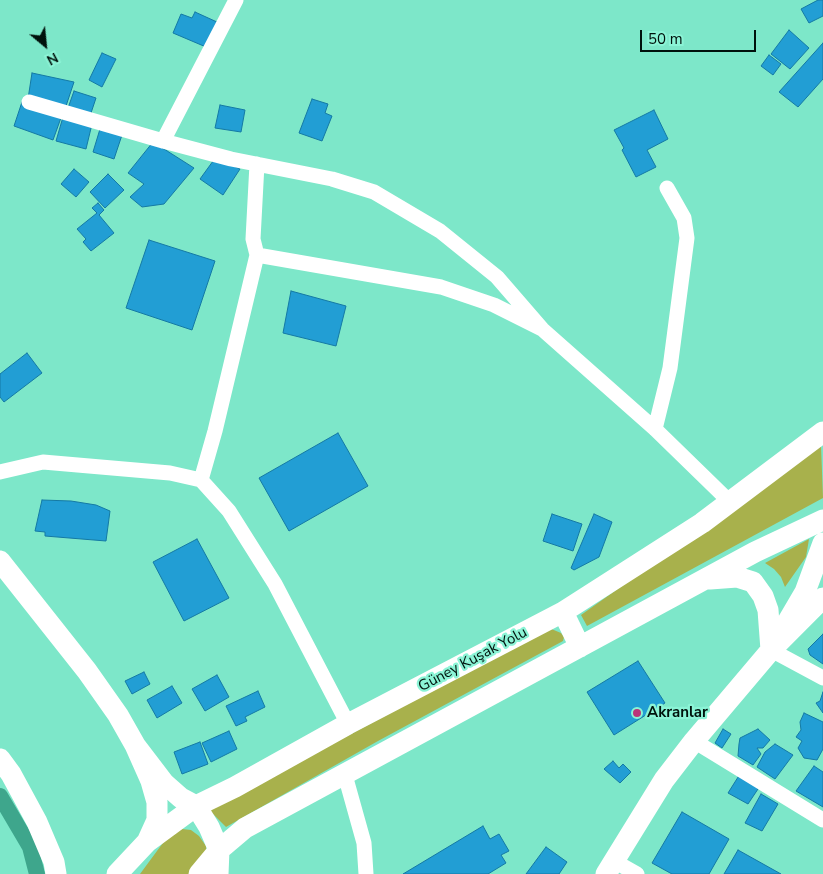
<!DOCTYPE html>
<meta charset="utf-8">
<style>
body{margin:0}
#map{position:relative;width:823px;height:874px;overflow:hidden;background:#7de7c9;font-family:"Nunito Sans",sans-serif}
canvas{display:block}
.north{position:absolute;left:20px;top:20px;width:50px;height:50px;-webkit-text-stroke:4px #8bf4d6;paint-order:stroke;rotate:152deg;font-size:14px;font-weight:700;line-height:20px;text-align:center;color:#00120c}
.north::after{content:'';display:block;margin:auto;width:18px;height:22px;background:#00120c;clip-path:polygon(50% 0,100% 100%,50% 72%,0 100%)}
.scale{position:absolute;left:640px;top:30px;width:116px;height:22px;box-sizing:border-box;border:2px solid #00120c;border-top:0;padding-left:6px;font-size:15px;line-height:18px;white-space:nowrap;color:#00120c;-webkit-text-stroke:4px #8bf4d6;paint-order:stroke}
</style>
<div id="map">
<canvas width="823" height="874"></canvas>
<div class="north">N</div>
<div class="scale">50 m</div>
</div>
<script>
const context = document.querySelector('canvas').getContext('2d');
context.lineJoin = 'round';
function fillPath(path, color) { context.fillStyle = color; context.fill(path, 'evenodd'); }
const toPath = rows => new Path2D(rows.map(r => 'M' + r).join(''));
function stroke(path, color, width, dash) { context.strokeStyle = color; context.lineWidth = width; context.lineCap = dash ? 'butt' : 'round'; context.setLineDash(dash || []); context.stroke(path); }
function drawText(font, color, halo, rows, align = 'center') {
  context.font = font + ' "Nunito Sans",sans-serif'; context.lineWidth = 4.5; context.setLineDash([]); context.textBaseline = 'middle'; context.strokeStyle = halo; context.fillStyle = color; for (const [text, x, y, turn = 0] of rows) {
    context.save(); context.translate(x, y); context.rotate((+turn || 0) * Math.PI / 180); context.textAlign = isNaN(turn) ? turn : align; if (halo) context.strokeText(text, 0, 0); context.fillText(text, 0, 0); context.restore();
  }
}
fillPath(toPath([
 [821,445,823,498,587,626,581,615],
 [809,539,806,557,785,587,781,577,774,569,765,563],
 [549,628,561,633,564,637,563,641,378,741,226,827,209,810],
 [182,829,191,830,199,836,206,846,207,855,196,874,140,874,171,832]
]), '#a8b14c');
stroke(toPath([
 [0,796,30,847,37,874]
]), '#3ea68c', 16);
const building = toPath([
 [818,0,823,0,823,16,809,23,801,9,818,0],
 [195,12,217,22,206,47,173,33,181,14,192,18,195,12],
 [789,30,809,48,790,69,771,54,789,30],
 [823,43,823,79,798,107,779,92,823,43],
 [102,53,116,59,102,87,89,80,102,53],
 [769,55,781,64,773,75,761,66,769,55],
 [32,73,74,82,65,109,28,99,32,73],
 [74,91,96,98,90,116,68,108,74,91],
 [312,99,328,104,325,113,332,116,322,141,299,133,312,99],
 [22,102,62,115,53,140,14,126,22,102],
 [220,105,245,110,241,132,215,128,220,105],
 [654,110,668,139,647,150,656,167,636,177,622,150,624,148,614,130,654,110],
 [63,117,92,124,86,149,56,141,63,117],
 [100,129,122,135,114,159,93,152,100,129],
 [153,142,194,168,164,204,142,207,130,197,144,184,128,173,153,142],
 [216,157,240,169,223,195,200,179,216,157],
 [74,169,89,182,76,197,61,184,74,169],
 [108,174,124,190,105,208,90,192,108,174],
 [98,203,104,210,99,215,114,233,91,251,83,242,86,239,77,229,97,213,92,208,98,203],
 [149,240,215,261,192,330,126,308,149,240],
 [291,291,346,306,336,346,283,333,291,291],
 [27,353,42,373,4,402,0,397,0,374,27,353],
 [338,433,368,486,289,531,259,478,338,433],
 [42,500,71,501,96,505,110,511,106,541,45,536,45,532,35,531,42,500],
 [552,514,582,524,573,551,543,541,552,514],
 [594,514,612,522,599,557,574,570,571,568,594,514],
 [197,539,229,598,184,621,153,562,197,539],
 [823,634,823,664,810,655,808,649,823,634],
 [638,661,665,703,614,735,587,692,638,661],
 [144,672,150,684,132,694,125,681,144,672],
 [217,675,229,697,205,711,192,689,217,675],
 [172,686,182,703,157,718,147,700,172,686],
 [258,691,265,707,245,717,247,721,236,726,226,706,258,691],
 [823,692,823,713,816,703,820,701,823,692],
 [804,713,823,722,823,749,817,760,804,758,798,748,802,741,796,737,801,730,800,722,804,713],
 [723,729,731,734,722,748,715,743,723,729],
 [758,729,770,740,763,748,757,748,761,754,753,765,738,756,739,744,740,738,758,729],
 [229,731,237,749,211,762,202,743,229,731],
 [200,742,208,764,182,774,174,752,200,742],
 [775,744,793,755,775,779,757,767,765,752,775,744],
 [613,761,619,768,623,764,631,772,620,783,604,769,613,761],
 [814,766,823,772,823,807,796,791,814,766],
 [740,774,760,786,748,804,728,793,740,774],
 [761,794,778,804,762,831,745,823,761,794],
 [682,812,729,839,709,874,672,874,652,863,682,812],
 [483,826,490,839,499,834,509,851,501,855,506,863,488,874,403,874,483,826],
 [546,847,567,862,559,874,526,874,546,847],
 [738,850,781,874,724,874,738,850]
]);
fillPath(building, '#229ed4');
stroke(building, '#1479a4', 1);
stroke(toPath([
 [29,102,163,141,231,159,332,179,374,192,440,231,497,277,542,329],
 [163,141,236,0],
 [257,255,441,287,494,305,542,329,655,429,731,503],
 [655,429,670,368,687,238,684,218,667,188],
 [0,472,43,462,170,473,201,480,229,511,275,584,348,724],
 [201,480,215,431,257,255,253,239,257,164],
 [771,650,823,678],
 [694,741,823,820],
 [345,775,364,843,366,874],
 [614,861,637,874]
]), '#fff', 15);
stroke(toPath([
 [823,543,805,592,771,650,823,598],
 [0,561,87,671,118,715,135,745],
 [563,612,580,647],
 [0,759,11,774,37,822,54,862,56,874],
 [147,842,157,820,157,802,151,781,135,745,164,783,181,798,196,806,209,827,219,850,218,874],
 [117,874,147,842,196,806,235,787,348,724,563,612,702,523,823,432],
 [199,874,219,850,245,828,755,552,823,520],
 [606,874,664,780,694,741,771,650,768,610,763,596,753,582,737,577,710,579]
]), '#fff', 21);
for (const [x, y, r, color] of [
 [637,713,5,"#ba3579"]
]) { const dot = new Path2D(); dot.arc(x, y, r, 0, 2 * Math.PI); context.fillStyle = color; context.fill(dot); stroke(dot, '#8bf4d6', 2); }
drawText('15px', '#00120c', '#8bf4d6', [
 ["Güney Kuşak Yolu",473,660,-28]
]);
drawText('bold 15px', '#00120c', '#8bf4d6', [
 ["Akranlar",647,713]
], 'left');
</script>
